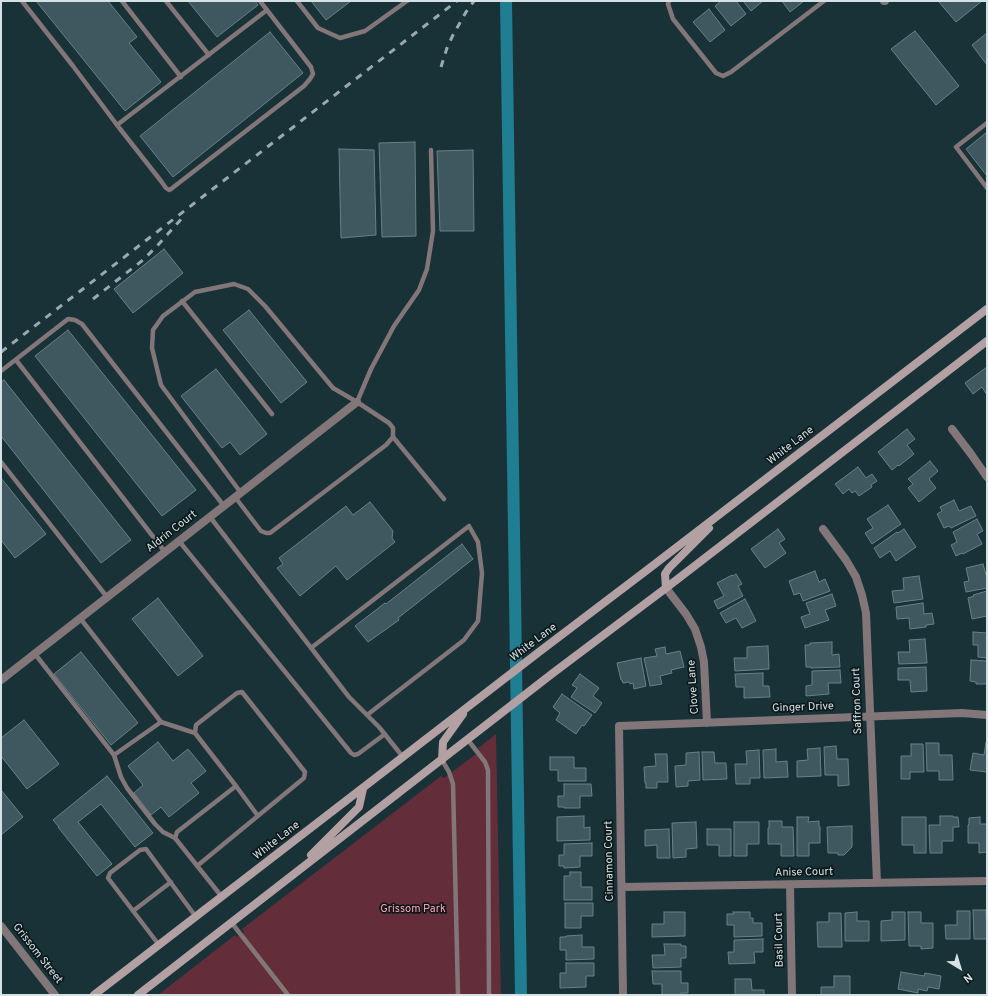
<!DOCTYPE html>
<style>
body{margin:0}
#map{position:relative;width:988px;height:996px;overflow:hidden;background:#193238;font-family:Overpass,sans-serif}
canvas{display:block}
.frame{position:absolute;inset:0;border:2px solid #d4e2e6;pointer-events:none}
.north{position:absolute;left:940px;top:948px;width:40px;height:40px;-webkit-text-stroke:3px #0d181a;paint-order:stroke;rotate:142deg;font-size:11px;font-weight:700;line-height:16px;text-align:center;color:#d4e2e6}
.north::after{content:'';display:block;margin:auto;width:14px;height:18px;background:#d4e2e6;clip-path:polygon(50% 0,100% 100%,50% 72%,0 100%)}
</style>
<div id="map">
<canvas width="988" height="996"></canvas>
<div class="frame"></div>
<div class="north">N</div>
</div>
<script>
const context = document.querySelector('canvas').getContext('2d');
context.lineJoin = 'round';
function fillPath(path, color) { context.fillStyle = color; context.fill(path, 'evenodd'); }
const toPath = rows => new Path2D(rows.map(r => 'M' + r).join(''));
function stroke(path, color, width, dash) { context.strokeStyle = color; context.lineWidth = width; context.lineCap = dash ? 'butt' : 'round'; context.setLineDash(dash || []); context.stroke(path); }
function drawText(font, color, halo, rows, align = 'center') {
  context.font = font + ' Overpass,sans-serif'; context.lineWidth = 3.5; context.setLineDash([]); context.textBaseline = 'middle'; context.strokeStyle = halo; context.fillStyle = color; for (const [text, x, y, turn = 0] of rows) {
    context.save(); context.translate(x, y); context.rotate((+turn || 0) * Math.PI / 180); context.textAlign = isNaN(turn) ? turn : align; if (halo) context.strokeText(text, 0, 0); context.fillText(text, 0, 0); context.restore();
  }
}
fillPath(toPath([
 [496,734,501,995,158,995,235,935,237,937,244,932,242,929,441,776,444,778,480,751,478,748]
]), '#632d39');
stroke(toPath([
 [506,1,521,995]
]), '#207e92', 12);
const building = toPath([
 [36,1,108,1,137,37,129,43,161,82,125,111,36,1],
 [188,1,255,1,258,5,217,37,188,1],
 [311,1,351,1,326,20,311,1],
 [721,1,736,1,746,14,731,26,715,6,721,1],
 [743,1,763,1,751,11,743,1],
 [782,1,804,1,790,12,782,1],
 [941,1,982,1,956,22,939,2,941,1],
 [709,9,725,30,710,42,693,22,709,9],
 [915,31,959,86,936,105,891,49,915,31],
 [270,32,303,73,173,177,140,136,270,32],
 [987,33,987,65,972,45,987,33],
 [987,132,987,176,966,149,987,132],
 [415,142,416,236,382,237,379,143,415,142],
 [339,149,374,150,376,235,341,238,339,149],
 [473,150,474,231,440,231,437,151,473,150],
 [164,249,183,273,133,313,114,289,164,249],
 [249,310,307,382,281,403,223,330,249,310],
 [68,330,196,490,162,516,35,356,68,330],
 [987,367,987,395,982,387,973,394,965,383,987,367],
 [216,369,267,434,240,455,230,442,222,448,181,396,216,369],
 [4,380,131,540,101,563,1,436,1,382,4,380],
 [907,429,915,439,907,445,914,454,899,466,898,465,892,470,878,452,907,429],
 [930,461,938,471,929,479,936,488,919,502,908,488,913,484,908,479,930,461],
 [858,467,866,478,872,474,877,481,871,485,872,487,859,496,855,491,852,493,849,489,843,494,835,484,858,467],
 [1,478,46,534,15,558,1,540,1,478],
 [954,500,959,511,971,506,976,516,951,528,949,526,944,528,937,514,942,511,940,507,954,500],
 [370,502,393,531,392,538,395,542,347,580,336,566,300,596,277,568,283,564,279,558,346,506,353,515,370,502],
 [888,505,901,524,872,544,865,533,873,528,867,519,888,505],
 [977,519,983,531,977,534,982,544,963,554,962,553,956,556,951,545,957,542,953,532,977,519],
 [778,529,785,539,779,543,786,553,765,568,751,549,778,529],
 [904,529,916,547,896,561,890,551,880,558,874,548,897,532,898,533,904,529],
 [462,544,473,559,398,618,399,620,368,642,355,626,385,603,386,604,462,544],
 [983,564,986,575,987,575,987,588,966,592,964,582,969,581,966,568,983,564],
 [815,571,819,582,825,579,830,591,803,601,800,593,794,595,789,581,815,571],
 [736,574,742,584,738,586,743,596,718,609,714,601,724,596,717,583,732,575,733,576,736,574],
 [919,576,923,599,894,603,892,591,904,590,903,578,919,576],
 [987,591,987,616,972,619,968,598,974,596,973,595,987,591],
 [832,594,836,606,825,610,829,620,805,628,801,617,810,614,806,603,832,594],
 [158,598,203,656,178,676,132,619,158,598],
 [745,599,756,621,742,628,736,618,726,623,720,613,745,599],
 [923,603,924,614,932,613,934,624,926,625,926,627,910,629,909,618,897,619,896,607,923,603],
 [973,632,987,633,987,658,978,657,978,645,973,645,973,632],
 [925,639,927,663,899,664,898,652,910,652,909,640,925,639],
 [832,642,832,655,839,654,840,667,811,668,811,667,806,667,805,645,810,645,810,643,832,642],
 [768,646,769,669,735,671,734,658,747,658,747,647,768,646],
 [665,647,666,654,680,651,684,667,671,670,672,673,660,676,662,684,650,686,644,658,657,656,655,649,665,647],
 [81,652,138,723,111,745,54,674,81,652],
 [641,658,646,686,634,689,633,683,630,684,629,682,623,683,622,680,621,680,617,663,641,658],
 [971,660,987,661,987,684,976,684,976,682,970,681,971,660],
 [926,667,927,691,911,692,910,680,898,680,898,668,926,667],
 [840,670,841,683,828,683,829,694,806,696,806,686,812,685,812,671,840,670],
 [763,673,763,686,769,686,770,697,744,698,744,687,736,687,735,674,763,673],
 [580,674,599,688,593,696,602,703,595,713,571,697,577,688,572,685,580,674],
 [562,694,592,715,584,726,582,725,576,734,556,720,560,713,553,707,562,694],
 [24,720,59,764,27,789,1,756,1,738,24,720],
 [158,742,173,761,188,749,206,771,191,783,199,793,169,817,161,807,151,815,134,793,143,785,128,766,158,742],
 [926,743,939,743,939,755,952,755,953,780,939,780,939,771,927,771,926,743],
 [986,743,987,743,987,772,970,770,973,753,984,755,986,743],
 [911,744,923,744,924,772,910,772,910,779,901,779,901,756,911,756,911,744],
 [836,746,837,759,848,759,849,785,838,786,838,775,825,775,824,747,836,746],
 [820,748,821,776,797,777,797,761,808,760,807,749,820,748],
 [776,749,776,762,787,761,788,777,764,778,763,750,776,749],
 [759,750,760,778,750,778,750,784,736,784,735,764,747,764,746,751,759,750],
 [699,752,700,780,688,781,688,786,676,787,675,766,686,765,686,753,699,752],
 [702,752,714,752,715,763,726,763,727,779,703,780,702,752],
 [655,754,667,754,668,782,657,782,657,788,646,788,646,783,645,783,644,767,656,766,655,754],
 [550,757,574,757,574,768,586,768,586,781,558,781,558,770,550,770,550,757],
 [107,776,153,833,135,847,101,804,78,822,112,864,97,876,58,827,59,827,53,820,107,776],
 [564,784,591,784,592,796,580,796,580,808,564,808,564,807,558,807,558,796,564,796,564,784],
 [1,790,23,817,1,835,1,790],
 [584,816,584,828,590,827,590,840,557,841,557,817,584,816],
 [940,816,953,816,953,817,958,817,959,827,953,827,953,841,942,841,942,853,930,853,929,825,940,825,940,816],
 [797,817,809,817,808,822,819,821,819,827,820,827,820,843,809,843,809,856,797,856,797,817],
 [902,817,926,817,926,853,914,853,914,845,902,845,902,817],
 [980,817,980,824,987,824,987,852,979,853,979,843,968,843,968,825,969,824,969,818,980,817],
 [769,821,782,821,782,827,793,827,794,856,781,856,781,844,768,844,768,828,769,828,769,821],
 [696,822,697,848,686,849,686,857,673,858,672,823,696,822],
 [734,822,759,822,759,844,747,844,747,856,734,856,734,822],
 [852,826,852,847,844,855,838,855,838,853,828,853,827,827,852,826],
 [669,829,670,858,657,858,657,845,645,846,645,830,669,829],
 [707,829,731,829,731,856,719,856,719,845,707,845,707,829],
 [592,843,592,856,580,856,580,867,564,868,564,866,559,866,559,855,564,855,564,844,592,843],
 [570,872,581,872,581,887,592,887,592,900,564,900,564,876,570,876,570,872],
 [565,903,593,903,593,916,581,916,581,928,565,928,565,903],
 [973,910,986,910,987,939,974,939,973,910],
 [957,911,970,911,970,939,946,939,945,925,957,925,957,911],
 [664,912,685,912,685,936,652,937,652,924,664,924,664,912],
 [733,912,750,912,750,918,753,918,753,923,762,923,762,936,734,937,734,925,727,925,727,914,734,914,733,912],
 [857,912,857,921,869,921,869,941,845,941,845,913,857,912],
 [892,912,905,912,905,940,881,941,881,921,892,920,892,912],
 [908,912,921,912,921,923,933,923,933,948,921,949,921,946,909,946,908,912],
 [829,913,841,913,842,947,818,947,817,922,829,922,829,913],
 [582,935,582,947,594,947,594,959,566,960,566,950,560,950,560,937,565,937,566,936,582,935],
 [763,939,763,952,754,952,755,963,729,964,728,952,734,952,734,940,763,939],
 [664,944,681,944,681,946,686,946,686,958,681,958,681,967,653,968,652,955,665,955,664,944],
 [566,963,594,963,594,976,586,976,586,987,560,988,560,973,566,973,566,963],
 [652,971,681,971,681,983,688,983,688,993,681,993,681,995,662,995,662,984,653,984,652,971],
 [901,972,924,976,925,973,941,976,939,989,928,987,927,991,918,989,918,993,898,989,901,972],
 [834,976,850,976,850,995,821,995,821,987,834,987,834,976],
 [735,979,751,979,752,990,764,990,764,995,735,995,735,979]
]);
fillPath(building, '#3f585f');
stroke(building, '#678188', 1);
stroke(toPath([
 [22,1,73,66,117,125,161,181,166,188,169,190,171,189,304,86,310,79,313,74,311,67,260,1],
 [122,1,181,77],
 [166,1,209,55],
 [297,1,318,28,340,38,365,31,407,1],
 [669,1,668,4,673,19,716,73,723,76,731,72,824,1],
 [987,123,956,147,987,188],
 [117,125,267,10],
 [182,301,272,414],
 [16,360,165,552],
 [1,371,68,319,75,320,82,324,224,506],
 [357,402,371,369,394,326,419,290,427,269,433,231,431,150],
 [393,437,444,499],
 [1,462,107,597],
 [235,497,261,531,266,533,270,533,386,445,393,437,393,428,389,423,357,402,333,388,265,306,248,289,234,284,195,292,163,316,153,330,152,348,161,385,241,493],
 [210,517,349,697,379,727,403,757],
 [179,541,351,753,354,755,358,754,385,734],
 [80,618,161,722],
 [311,648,469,526,478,542,482,573,478,621,464,640,367,715],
 [35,654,114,755],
 [468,740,485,762,488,770,489,995],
 [442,760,449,772,453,784,458,995],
 [236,786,258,816],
 [175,838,163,832,155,824,127,788,121,777,114,755,161,722,195,733],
 [197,866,304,778,305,772,242,692,237,693,196,725,195,733,236,786,177,832,175,838,222,897],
 [133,911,171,882],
 [231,922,288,995],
 [159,945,108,878,110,873,140,850,146,849,196,917]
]), '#827678', 4.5);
stroke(toPath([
 [884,1,885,1],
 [952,429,971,454,987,477],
 [823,529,846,560,856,577,862,595,866,613,877,883],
 [666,588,686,614,695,629,701,647,704,662,707,723],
 [1,680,357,402],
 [790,885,792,995],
 [622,887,987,881],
 [1,926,55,995],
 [623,995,619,726,962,713,987,715]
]), '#827678', 8);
stroke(toPath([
 [666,588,665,574,669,568,709,528],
 [442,760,443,742,463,714],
 [311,855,359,807,363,789],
 [94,995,539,652,651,567,987,309],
 [138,995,553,673,666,588,987,341]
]), '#b2a0a3', 8);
stroke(toPath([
 [441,67,447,48,453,35,466,12,474,1],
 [93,299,143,260,157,246,184,216],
 [1,352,457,1]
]), '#98aaae', 3, [7, 7]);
drawText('11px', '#d4e2e6', '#0d181a', [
 ["White Lane",791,446,-38],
 ["Aldrin Court",172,532,-38],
 ["White Lane",534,643,-37],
 ["Clove Lane",694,687,-94],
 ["Saffron Court",858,701,-92],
 ["Ginger Drive",803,708,-2],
 ["White Lane",277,841,-38],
 ["Cinnamon Court",610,861,-91],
 ["Anise Court",804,873,-1],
 ["Basil Court",780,940,-91],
 ["Grissom Street",37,954,52]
]);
drawText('11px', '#fea1b4', '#0d181a', [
 ["Grissom Park",413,910]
]);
</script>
